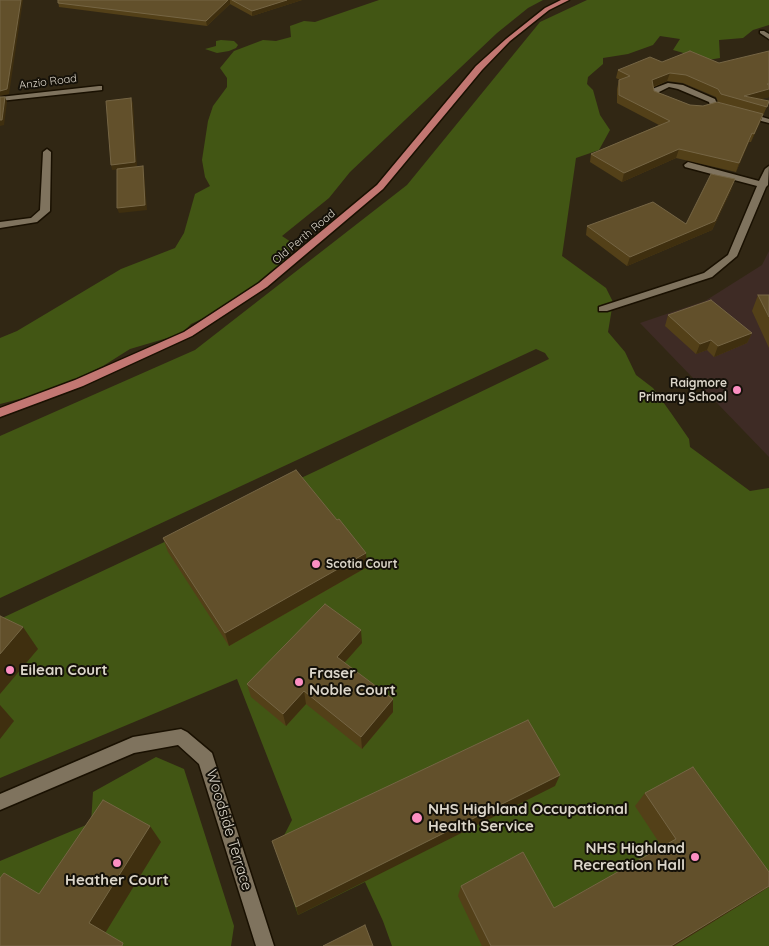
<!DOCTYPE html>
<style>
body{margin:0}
canvas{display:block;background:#312714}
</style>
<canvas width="769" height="946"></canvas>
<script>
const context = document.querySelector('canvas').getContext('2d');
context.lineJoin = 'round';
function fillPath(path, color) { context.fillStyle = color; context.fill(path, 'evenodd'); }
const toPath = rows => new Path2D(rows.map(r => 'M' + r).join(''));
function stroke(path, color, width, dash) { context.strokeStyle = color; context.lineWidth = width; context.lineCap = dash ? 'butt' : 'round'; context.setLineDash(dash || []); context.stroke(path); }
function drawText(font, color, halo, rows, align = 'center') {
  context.font = font + ' Quicksand,sans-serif'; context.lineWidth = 4; context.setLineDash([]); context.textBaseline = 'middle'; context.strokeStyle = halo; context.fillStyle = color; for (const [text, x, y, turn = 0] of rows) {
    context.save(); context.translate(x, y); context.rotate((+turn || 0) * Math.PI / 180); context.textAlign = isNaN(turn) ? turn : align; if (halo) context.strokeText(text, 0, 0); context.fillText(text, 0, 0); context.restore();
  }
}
fillPath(toPath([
 [769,251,769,457,640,323,705,301,762,265]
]), '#3e2b25');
fillPath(toPath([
 [379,0,543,0,528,8,497,33,350,172,329,198,282,236,291,242,288,262,277,274,261,280,242,300,191,324,181,334,130,349,103,366,47,392,0,404,0,338,17,331,121,269,175,248,184,233,195,194,210,186,205,177,202,160,208,121,213,106,227,87,227,78,220,68,234,51,263,40,276,41,291,37,290,26,304,21,315,22],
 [587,0,769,0,769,25,753,30,743,38,719,40,720,58,708,60,673,50,680,39,660,36,653,45,628,54,603,58,603,64,588,77,587,84,593,90,600,115,610,130,599,150,576,158,562,256,606,288,613,302,608,332,625,352,636,375,653,388,671,413,689,439,690,447,750,491,769,488,769,946,392,946,383,921,365,882,298,915,276,851,292,820,237,679,0,778,0,619,316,471,549,359,545,353,536,349,0,598,0,436,195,350,407,185,540,22],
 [221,40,234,41,238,45,236,48,229,51,217,53,205,49,216,46,216,41],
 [156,757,184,769,234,926,231,946,0,946,0,861,91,823,93,792]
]), '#425614');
const minor = toPath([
 [760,31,764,31,769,34,769,39,760,33,760,31],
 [668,83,683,85,715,99,717,104,769,119,769,123,711,108,709,102,678,89,669,87,659,92,660,95,670,99,670,103,664,103,653,98,652,89,668,83],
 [99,86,102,86,102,90,0,101,0,97,99,86],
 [47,149,51,152,50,211,37,222,0,228,0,222,31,218,40,210,43,152,47,149],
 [688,162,759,181,765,169,769,166,768,185,766,187,737,256,712,277,607,311,599,311,599,307,704,273,728,255,757,186,685,167,684,165,688,162],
 [181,729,187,732,212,753,274,946,256,946,199,764,178,745,134,753,0,810,0,794,133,737,181,729]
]);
const major = toPath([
 [561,0,569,0,549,10,510,41,482,70,383,189,267,287,192,336,83,386,0,417,0,408,75,380,184,332,259,283,377,185,476,66,506,39,545,8,561,0]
]);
stroke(minor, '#191001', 3);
stroke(major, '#191001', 3);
fillPath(minor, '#7f735e');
fillPath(major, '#c27772');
fillPath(toPath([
 [58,0,302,0,252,16,230,4,207,26,59,7],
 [662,62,769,97,760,99,769,102,751,142,749,142,736,172,676,158,622,182,590,162,591,154,659,125,617,103,617,89,619,80,620,80,616,78,618,70],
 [667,81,683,83,716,97,718,102,730,106,703,106,690,105,654,91,654,87],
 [732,188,712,230,627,266,586,235,587,226,686,224],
 [758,295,769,295,769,348,752,311],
 [668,315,752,333,747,343,714,357,707,350,696,354,665,326],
 [337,520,367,567,229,646,168,552,163,538],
 [362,643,344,662,393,712,362,749,306,704,286,726,251,697,247,684],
 [645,793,769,872,769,887,674,946,482,946,458,896,461,886,554,908,662,847,635,806]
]), '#534018');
fillPath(toPath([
 [21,0,23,0,9,94,0,96,0,91],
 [228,0,230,0,230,4,207,26,206,21],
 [287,0,302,0,252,16,252,11],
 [670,73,667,81,650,88,652,80],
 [767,84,769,84,769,97,749,102,744,96],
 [5,97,7,102,4,125,0,126,0,120],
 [131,98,133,103,137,167,112,170,111,165],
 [763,114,760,123,751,142,754,134],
 [752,133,749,142,736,172,739,163],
 [679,149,676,158,622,182,624,173],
 [143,166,144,171,147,210,119,213,117,208],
 [735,179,732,188,712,230,627,266,630,257,715,221],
 [752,333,747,343,714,357,718,346],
 [711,340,707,350,696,354,700,344],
 [366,553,367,567,229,646,225,633],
 [23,627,38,649,0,694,0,654],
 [361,630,362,643,338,670,337,657],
 [304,691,306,704,286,726,283,714],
 [393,699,393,712,362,749,361,737],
 [0,705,14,721,0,739],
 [560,775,555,786,298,915,296,907],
 [150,826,161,842,104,935,89,923],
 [769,886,761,892,674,946,671,946]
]), '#3f2f0f');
const building = toPath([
 [0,0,21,0,7,89,0,91,0,0],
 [58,0,228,0,206,21,58,3,58,0],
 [232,0,287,0,252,11,232,0],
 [690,51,719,63,769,51,769,84,767,84,769,85,769,89,744,96,769,101,767,107,721,94,718,89,686,75,670,73,652,80,654,91,690,105,703,106,717,102,763,114,754,134,752,133,739,163,679,149,624,173,591,154,670,121,619,95,619,80,630,76,618,70,650,57,662,62,690,51],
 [0,97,5,97,2,120,0,120,0,97],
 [131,98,135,162,111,165,106,101,131,98],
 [143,166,145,205,117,208,117,169,143,166],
 [711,174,735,179,715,221,630,257,587,226,653,202,686,224,711,174],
 [758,295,769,295,769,317,758,295],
 [711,300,752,333,718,346,711,340,700,344,668,315,711,300],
 [296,470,337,520,339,519,366,553,225,633,163,538,296,470],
 [325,604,361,630,337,657,393,699,361,737,304,691,283,714,247,684,325,604],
 [0,616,23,627,0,654,0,616],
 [528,720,560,775,296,907,272,841,528,720],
 [693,767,769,872,769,886,671,946,491,946,461,886,523,852,554,908,676,839,645,793,693,767],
 [103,800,150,826,89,923,123,943,122,946,0,946,0,878,4,873,39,894,103,800],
 [365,925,373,946,323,946,365,925]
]);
fillPath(building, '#62502b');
stroke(building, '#756544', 1);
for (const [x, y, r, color] of [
 [737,390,5,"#fc8fc2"],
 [316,564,5,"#fc8fc2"],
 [10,670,5,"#fc8fc2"],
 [299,682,5,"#fc8fc2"],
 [417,818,6,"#fc8fc2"],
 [695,857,5,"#fc8fc2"],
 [117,863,5,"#fc8fc2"]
]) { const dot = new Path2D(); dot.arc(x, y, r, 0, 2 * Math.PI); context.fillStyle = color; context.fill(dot); stroke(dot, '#151109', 2); }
drawText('11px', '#dcd6ca', '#151109', [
 ["Anzio Road",48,82,-7],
 ["Old Perth Road",304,237,-40]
]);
drawText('bold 12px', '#dcd6ca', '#151109', [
 ["Raigmore",727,383],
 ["Primary School",727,397],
 ["Scotia Court",326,564,"left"]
], 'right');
drawText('bold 15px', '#dcd6ca', '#151109', [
 ["Eilean Court",20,670],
 ["Fraser",309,673],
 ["Noble Court",309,690],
 ["NHS Highland Occupational",428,809],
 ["Health Service",428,826],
 ["NHS Highland",685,848,"right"],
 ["Recreation Hall",685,865,"right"],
 ["Heather Court",117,880,"center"]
], 'left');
drawText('15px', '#dcd6ca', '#151109', [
 ["Woodside Terrace",229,830,73]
]);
</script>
